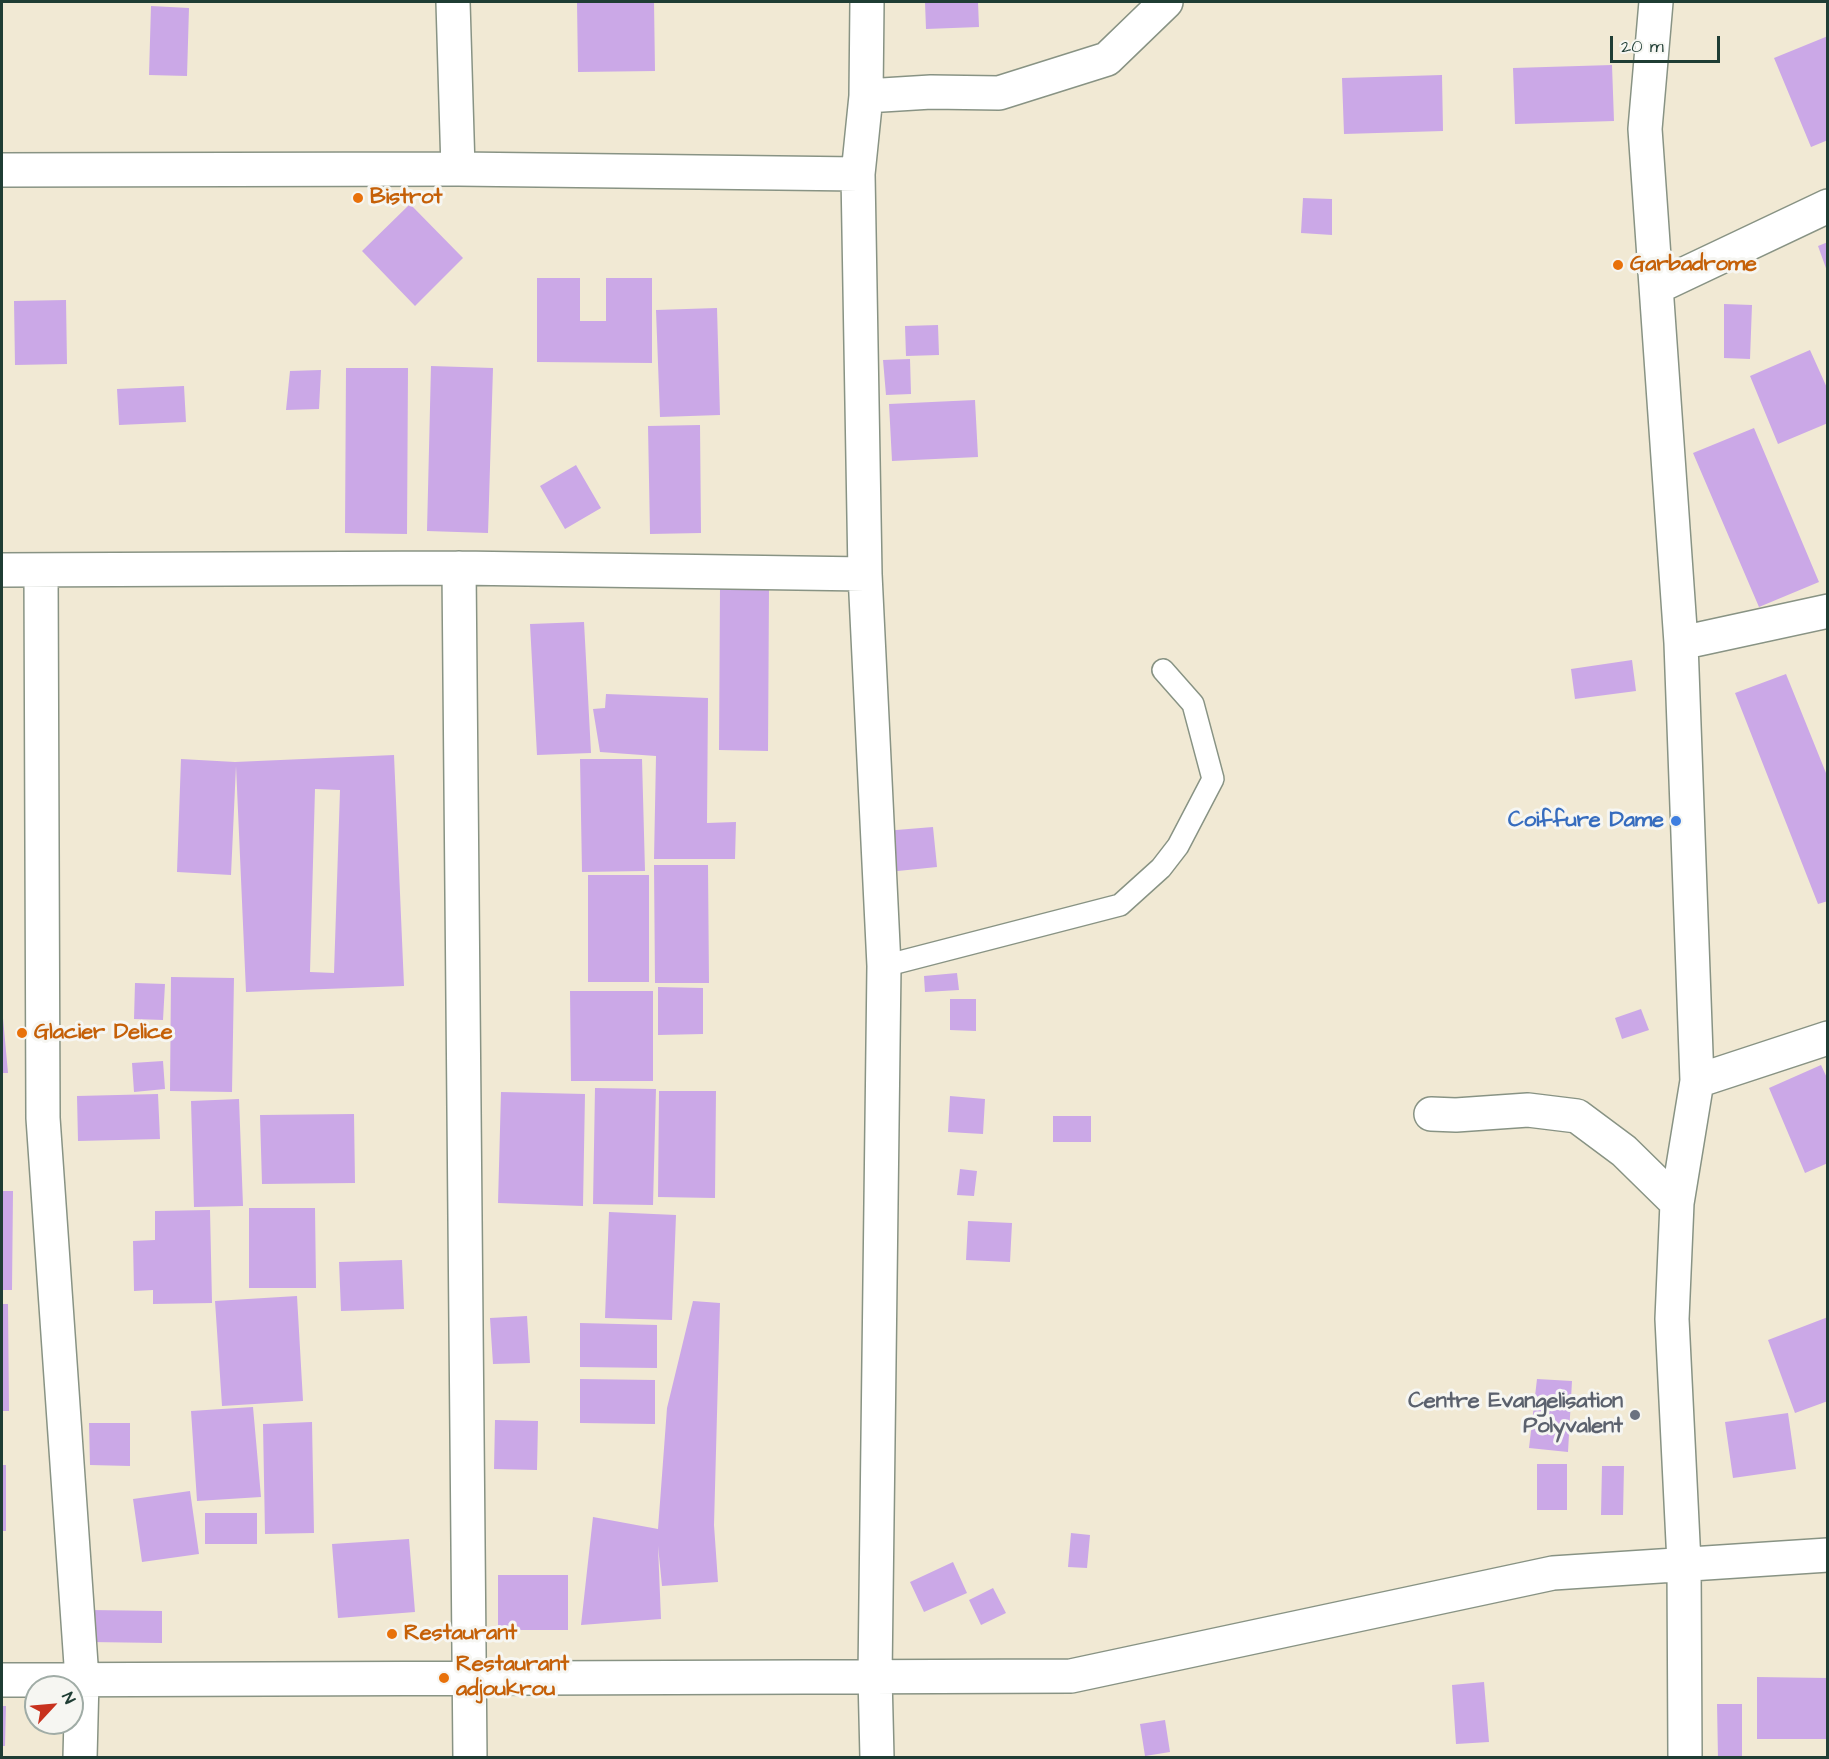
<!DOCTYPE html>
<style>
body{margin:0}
#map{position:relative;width:1829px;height:1759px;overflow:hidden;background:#f1e9d4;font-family:"Architects Daughter",sans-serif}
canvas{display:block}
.frame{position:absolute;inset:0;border:3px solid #1f3d34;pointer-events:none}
.north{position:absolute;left:24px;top:1675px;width:60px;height:60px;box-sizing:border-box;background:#f6f6f2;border:2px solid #a0aca6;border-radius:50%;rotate:64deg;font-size:16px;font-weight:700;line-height:24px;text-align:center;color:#1f3d34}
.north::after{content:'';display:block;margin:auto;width:21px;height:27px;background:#c8321e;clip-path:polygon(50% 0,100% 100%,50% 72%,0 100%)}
.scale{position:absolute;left:1610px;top:36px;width:110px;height:27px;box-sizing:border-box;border:3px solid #1f3d34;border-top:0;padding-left:8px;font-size:18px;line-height:21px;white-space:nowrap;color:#1f3d34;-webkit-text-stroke:4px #f6f6f2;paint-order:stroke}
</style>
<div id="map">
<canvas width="1829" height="1759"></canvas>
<div class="frame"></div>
<div class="north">N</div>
<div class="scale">20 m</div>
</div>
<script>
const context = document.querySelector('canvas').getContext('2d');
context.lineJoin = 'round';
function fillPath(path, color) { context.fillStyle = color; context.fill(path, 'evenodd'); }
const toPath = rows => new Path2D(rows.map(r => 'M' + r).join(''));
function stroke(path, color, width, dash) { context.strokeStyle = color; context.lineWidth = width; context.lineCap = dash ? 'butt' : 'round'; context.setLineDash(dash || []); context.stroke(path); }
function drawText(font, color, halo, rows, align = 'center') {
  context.font = font + ' "Architects Daughter",sans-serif'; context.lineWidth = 6; context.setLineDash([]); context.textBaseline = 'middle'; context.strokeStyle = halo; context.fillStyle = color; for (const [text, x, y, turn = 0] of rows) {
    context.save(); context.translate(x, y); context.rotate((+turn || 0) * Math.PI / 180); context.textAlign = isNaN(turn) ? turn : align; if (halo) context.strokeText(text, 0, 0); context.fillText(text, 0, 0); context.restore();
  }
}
fillPath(toPath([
 [577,2,654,2,655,71,578,72],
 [925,2,978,2,979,27,926,29],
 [151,6,189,8,187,76,149,75],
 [1828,36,1828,140,1811,147,1774,58],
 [1612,65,1614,121,1515,124,1513,68],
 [1442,75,1443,131,1344,134,1342,78],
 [1303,198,1332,199,1332,235,1301,233],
 [410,204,463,258,415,306,362,251],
 [1828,242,1828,271,1827,271,1818,246],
 [537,278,580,278,580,321,606,321,606,278,652,278,652,363,537,362],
 [66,300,67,364,15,365,14,301],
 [1724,304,1752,305,1750,359,1724,358],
 [717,308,720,415,660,417,656,310],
 [938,325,939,355,906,356,905,326],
 [1810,350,1828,390,1828,423,1778,444,1750,376],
 [910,359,911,394,886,395,883,360],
 [431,366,493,368,488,533,427,531],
 [346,368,408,368,407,534,345,533],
 [321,370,319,409,286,410,290,371],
 [184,386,186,422,119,425,117,389],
 [975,400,978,457,892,461,889,404],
 [700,425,701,533,650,534,648,426],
 [1754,428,1819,582,1759,607,1693,453],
 [576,465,601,508,565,529,540,486],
 [720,588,769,589,768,751,719,750],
 [584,622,591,753,537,755,530,624],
 [1632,660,1636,691,1575,699,1571,669],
 [1786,674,1828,778,1828,901,1818,904,1735,693],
 [606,694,708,698,707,823,736,822,735,859,654,859,656,756,600,752,593,709,605,708],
 [394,755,404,986,246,992,236,766,231,875,177,872,181,759,235,762],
 [315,789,340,790,334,973,310,972],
 [580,759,642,759,645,871,582,872],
 [933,827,937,867,888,872,884,831],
 [654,865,708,865,709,983,655,983],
 [588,875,649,875,649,982,588,982],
 [957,973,959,990,925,992,924,976],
 [171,977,234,978,232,1092,170,1091],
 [135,983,165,984,163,1020,134,1019],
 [658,987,703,988,703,1034,658,1035],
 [570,991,653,991,653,1081,571,1081],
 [950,999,976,999,976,1031,950,1030],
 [2,1007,8,1073,2,1073],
 [1641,1009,1649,1030,1622,1039,1615,1018],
 [163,1061,165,1089,134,1092,132,1063],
 [1821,1065,1828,1080,1828,1163,1805,1173,1769,1088],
 [595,1088,656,1089,653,1205,593,1204],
 [659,1091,716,1091,715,1198,658,1197],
 [501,1092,585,1094,583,1206,498,1203],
 [158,1094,160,1139,78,1141,77,1096],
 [950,1096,985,1099,983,1134,948,1132],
 [239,1099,243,1206,194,1207,191,1101],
 [354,1114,355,1183,262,1184,260,1115],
 [1053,1116,1091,1116,1091,1142,1053,1142],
 [960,1169,977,1171,974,1196,957,1195],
 [2,1191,13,1191,12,1290,2,1290],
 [249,1208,315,1208,316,1288,249,1288],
 [210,1210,212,1303,153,1304,153,1290,134,1291,133,1241,155,1240,155,1211],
 [609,1212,676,1215,672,1320,605,1318],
 [968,1221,1012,1223,1010,1262,966,1260],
 [402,1260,404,1309,341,1311,339,1262],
 [297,1296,303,1401,222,1406,215,1301],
 [693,1301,720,1303,714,1525,718,1582,662,1586,658,1546,661,1619,581,1625,593,1517,658,1529,667,1408],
 [2,1304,8,1304,9,1411,2,1411],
 [527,1316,530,1363,493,1364,490,1318],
 [1828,1317,1828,1401,1795,1413,1768,1340],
 [580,1323,657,1325,657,1368,580,1367],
 [580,1379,655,1380,655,1424,580,1423],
 [1537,1379,1572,1381,1568,1452,1529,1448],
 [253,1407,261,1497,197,1501,191,1411],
 [1788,1413,1796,1469,1733,1478,1725,1422],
 [495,1420,538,1421,537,1470,494,1469],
 [312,1422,314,1533,265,1534,263,1424],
 [89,1423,130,1423,130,1466,90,1465],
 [1537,1464,1567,1464,1567,1510,1537,1510],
 [2,1465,6,1465,6,1531,2,1531],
 [1602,1466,1624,1466,1623,1515,1601,1515],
 [190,1491,199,1554,142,1562,133,1499],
 [205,1513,257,1513,257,1544,205,1544],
 [1071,1533,1090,1535,1087,1568,1068,1567],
 [409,1539,415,1612,338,1618,332,1544],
 [953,1562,967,1593,924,1612,910,1582],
 [498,1575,568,1575,568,1630,498,1630],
 [993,1588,1006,1613,981,1625,969,1600],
 [90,1610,162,1611,162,1643,90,1642],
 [1757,1677,1828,1678,1828,1739,1757,1739],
 [1484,1682,1489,1742,1456,1744,1452,1685],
 [1717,1704,1742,1704,1742,1758,1718,1758],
 [2,1706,6,1706,5,1746,2,1746],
 [1165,1720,1170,1752,1145,1756,1140,1724]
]), '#cba8e7');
const lane = toPath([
 [884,966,1120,905,1161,868,1178,846,1213,779,1193,704,1163,670]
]);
const street = toPath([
 [453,2,458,169],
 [867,2,866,96,858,174,865,574,884,966,875,1676,877,1758],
 [1656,2,1645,129,1681,643,1697,1081,1677,1203,1672,1319,1684,1563,1685,1758],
 [866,96,931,92,999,93,1107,59,1166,2],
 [2,170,458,169,858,174],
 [1657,287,1828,206],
 [459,568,470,1758],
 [2,570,459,568,865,574],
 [41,570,43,1118,82,1679,80,1758],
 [1681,643,1828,611],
 [1697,1081,1828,1038],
 [1431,1114,1456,1115,1528,1110,1577,1116,1624,1151,1677,1203],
 [2,1680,1071,1676,1553,1573,1828,1555]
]);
stroke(lane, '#889384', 24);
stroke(street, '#889384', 36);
stroke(lane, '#fff', 21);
stroke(street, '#fff', 33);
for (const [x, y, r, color] of [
 [358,198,6,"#e8710a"],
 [1618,265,6,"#e8710a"],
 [1676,821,6,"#3f7fe0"],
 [22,1033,6,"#e8710a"],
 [1635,1415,6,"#6b7280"],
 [392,1634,6,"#e8710a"],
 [444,1678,6,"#e8710a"]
]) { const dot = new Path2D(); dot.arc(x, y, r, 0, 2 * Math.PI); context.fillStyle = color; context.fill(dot); stroke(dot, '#f6f6f2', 2); }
drawText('bold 22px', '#c56008', '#f6f6f2', [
 ["Bistrot",370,198],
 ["Garbadrome",1630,265],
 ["Glacier Delice",34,1033],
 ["Restaurant",404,1634],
 ["Restaurant",456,1665],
 ["adjoukrou",456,1690]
], 'left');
drawText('bold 22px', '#366cbe', '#f6f6f2', [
 ["Coiffure Dame",1664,821]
], 'right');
drawText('bold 22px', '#5b616d', '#f6f6f2', [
 ["Centre Evangelisation",1623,1402],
 ["Polyvalent",1623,1427]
], 'right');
</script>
